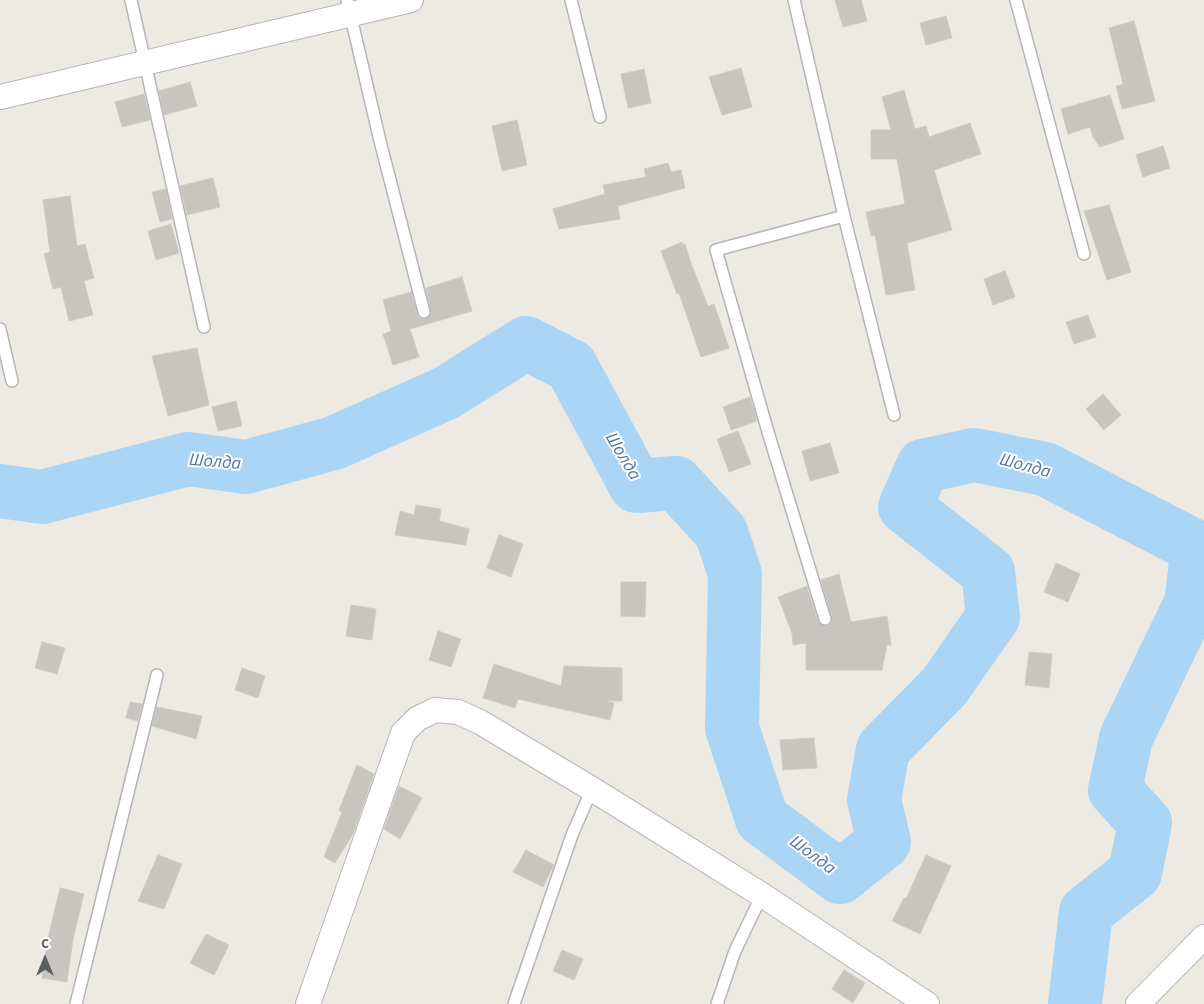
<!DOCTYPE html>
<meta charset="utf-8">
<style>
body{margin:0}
#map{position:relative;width:1204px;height:1004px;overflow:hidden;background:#eceae3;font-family:"Source Sans 3",sans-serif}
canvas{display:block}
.north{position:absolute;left:20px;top:934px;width:50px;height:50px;-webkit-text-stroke:4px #fff;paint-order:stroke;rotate:0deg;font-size:14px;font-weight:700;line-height:20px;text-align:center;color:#5b5e62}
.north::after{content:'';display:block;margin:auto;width:18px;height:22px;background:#5b5e62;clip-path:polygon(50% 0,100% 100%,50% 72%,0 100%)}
</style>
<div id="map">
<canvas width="1204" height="1004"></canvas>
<div class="north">С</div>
</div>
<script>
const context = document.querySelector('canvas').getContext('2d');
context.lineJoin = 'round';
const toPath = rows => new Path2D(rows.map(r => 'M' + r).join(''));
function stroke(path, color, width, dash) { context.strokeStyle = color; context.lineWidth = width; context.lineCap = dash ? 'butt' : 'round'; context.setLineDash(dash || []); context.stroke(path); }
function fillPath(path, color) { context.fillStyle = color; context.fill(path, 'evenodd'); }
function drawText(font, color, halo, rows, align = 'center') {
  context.font = font + ' "Source Sans 3",sans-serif'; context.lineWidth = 4; context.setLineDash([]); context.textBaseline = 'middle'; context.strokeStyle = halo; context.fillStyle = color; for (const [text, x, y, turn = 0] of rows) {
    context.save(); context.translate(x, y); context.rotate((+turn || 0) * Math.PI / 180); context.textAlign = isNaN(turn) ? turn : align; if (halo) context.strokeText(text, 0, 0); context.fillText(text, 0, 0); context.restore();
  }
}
stroke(toPath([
 [0,491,42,497,188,459,246,467,334,443,446,393,526,343,571,366,636,486,676,483,721,532,735,574,732,728,762,819,840,877,884,842,874,800,883,749,944,687,993,617,988,572,905,507,923,466,974,455,1045,469,1198,548,1191,603,1126,738,1115,790,1145,823,1135,873,1086,912,1075,1004]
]), '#abd5f5', 54);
const building = toPath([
 [835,0,861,0,867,21,843,27,835,0],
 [946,16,952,38,926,45,920,23,946,16],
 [1134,21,1155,101,1122,109,1116,86,1123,84,1109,28,1134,21],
 [741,68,752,107,722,115,709,77,741,68],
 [644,69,651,103,628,108,621,74,644,69],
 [190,82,197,106,164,115,159,91,190,82],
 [904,90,915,129,926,126,929,137,970,123,981,154,934,170,952,230,907,243,915,290,886,295,875,235,871,236,866,212,905,204,897,159,871,159,871,130,891,130,882,97,904,90],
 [144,94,150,120,122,127,115,102,144,94],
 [1110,95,1124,139,1100,147,1093,137,1090,127,1068,134,1061,109,1110,95],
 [517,120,527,165,502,171,492,126,517,120],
 [1163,146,1170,168,1143,177,1136,155,1163,146],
 [668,163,671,172,681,170,685,188,618,206,620,219,559,229,553,209,605,194,603,185,646,177,644,169,668,163],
 [213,178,220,207,187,215,180,186,213,178],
 [166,189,172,219,160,222,152,192,166,189],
 [70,196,77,246,85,244,94,278,84,281,93,315,69,321,61,287,53,289,44,254,50,252,43,200,70,196],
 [1109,205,1131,272,1107,280,1084,211,1109,205],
 [171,224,179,253,156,260,148,231,171,224],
 [682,242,683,245,685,244,691,263,708,306,714,304,729,348,701,357,679,293,677,294,661,251,682,242],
 [1005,271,1015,297,993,305,984,279,1005,271],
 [462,277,472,311,410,329,419,357,393,365,383,334,391,331,383,300,411,292,418,317,422,319,426,319,431,314,431,311,426,288,462,277],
 [1088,315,1096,337,1074,344,1066,322,1088,315],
 [197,348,209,405,168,416,152,356,197,348],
 [1103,394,1121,415,1104,430,1086,409,1103,394],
 [750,397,757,421,731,430,723,407,750,397],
 [236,401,242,426,218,431,212,407,236,401],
 [738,431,751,464,729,472,717,439,738,431],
 [830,443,839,473,810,481,802,451,830,443],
 [416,505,441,509,439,521,469,529,466,545,395,535,400,511,414,515,416,505],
 [499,535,523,544,511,577,487,568,499,535],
 [1056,563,1080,574,1068,602,1044,592,1056,563],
 [839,574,851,622,887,616,891,645,887,645,882,670,806,670,806,643,793,645,792,633,778,597,807,586,818,622,823,626,828,626,832,621,832,617,821,580,839,574],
 [621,582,646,582,645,617,621,616,621,582],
 [351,605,376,609,372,640,346,636,351,605],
 [438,631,461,639,451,667,429,660,438,631],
 [42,642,65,648,57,674,35,668,42,642],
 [1029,652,1052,654,1049,688,1025,685,1029,652],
 [494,664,561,686,564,666,622,668,622,701,606,701,614,703,610,720,518,699,515,708,483,698,494,664],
 [242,668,265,676,258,698,235,690,242,668],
 [130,702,142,704,138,721,126,718,130,702],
 [157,707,202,716,196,739,152,726,157,707],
 [814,738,817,768,783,770,780,740,814,738],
 [357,765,374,774,353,834,335,863,324,857,342,812,339,810,357,765],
 [399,786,422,798,400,839,384,829,399,786],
 [526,850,554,865,543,887,513,872,526,850],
 [158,855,182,864,164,909,138,901,158,855],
 [926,855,951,866,920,934,892,921,904,898,906,899,926,855],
 [60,888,84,894,73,939,67,982,42,978,48,938,60,888],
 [206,934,229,945,214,975,190,963,206,934],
 [562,950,583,959,574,980,553,971,562,950],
 [844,970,865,983,853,1003,832,989,844,970]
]);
fillPath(building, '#c8c5c0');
stroke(building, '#d0ccc2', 1);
const lane = toPath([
 [131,0,204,327],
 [347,0,380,141,424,312],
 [571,0,600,117],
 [794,0,844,216,894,415],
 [1016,0,1084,254],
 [0,329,12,381],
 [825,619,768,432,716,250,844,216],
 [76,1004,157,675],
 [514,1004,572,835,592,789],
 [717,1004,735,951,762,895]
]);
const street = toPath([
 [0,97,411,0],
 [308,1004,403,733,417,719,435,710,458,712,480,722,592,789,762,895,927,1004],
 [1138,1004,1204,937]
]);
stroke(lane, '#b4b5b9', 14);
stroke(street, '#b4b5b9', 26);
stroke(lane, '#fff', 11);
stroke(street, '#fff', 24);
drawText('italic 18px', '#4b77a5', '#fff', [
 ["Шолда",622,457,59],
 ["Шолда",215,463,5],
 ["Шолда",1025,467,15],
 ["Шолда",812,856,37]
]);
</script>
